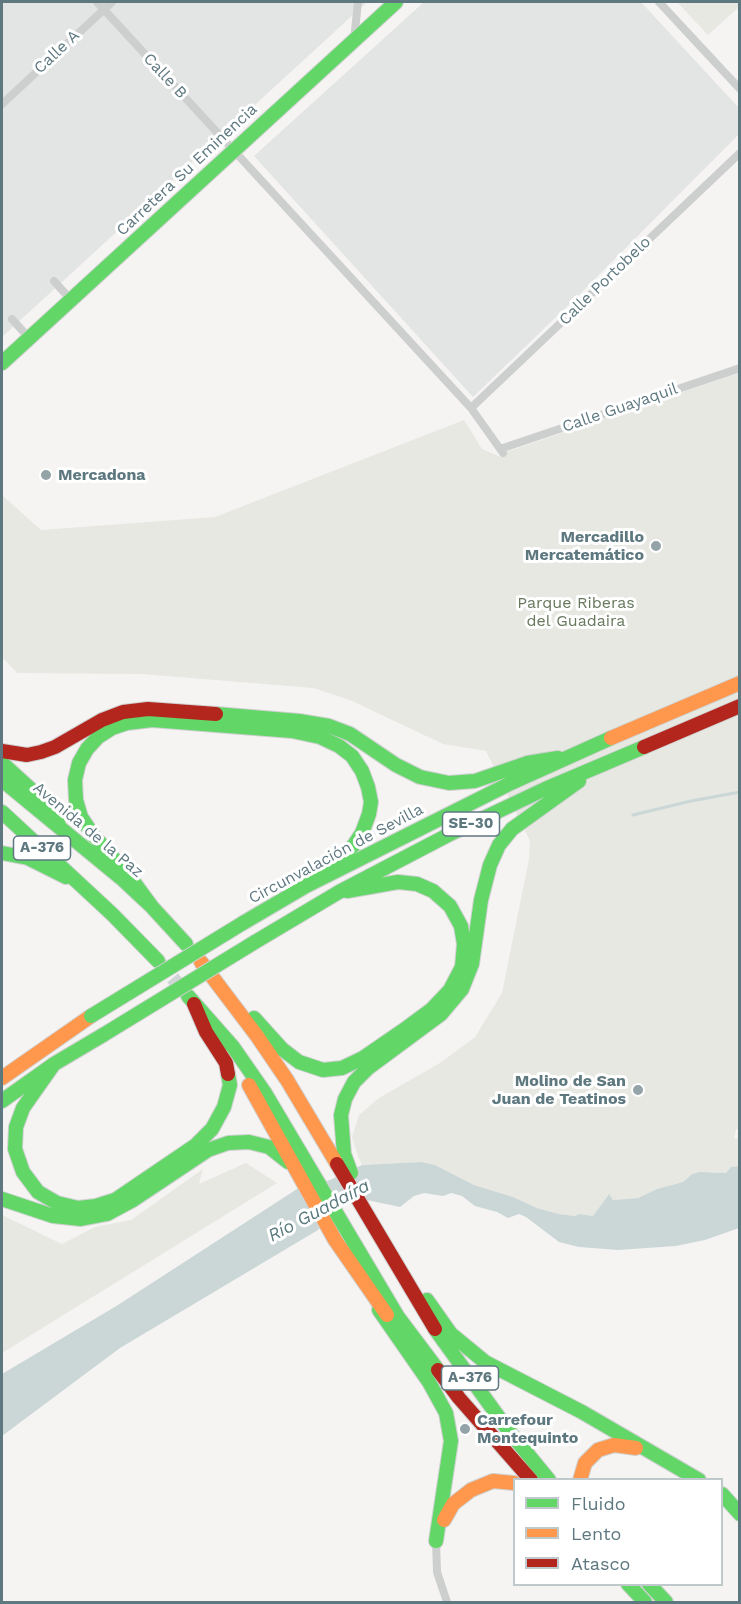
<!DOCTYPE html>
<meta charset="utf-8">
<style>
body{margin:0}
#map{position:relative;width:741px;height:1604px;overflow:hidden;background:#f5f4f3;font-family:"Work Sans",sans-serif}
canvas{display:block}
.frame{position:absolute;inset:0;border:3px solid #5e7880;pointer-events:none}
.legend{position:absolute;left:513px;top:1478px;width:210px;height:108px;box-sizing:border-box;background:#fff;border:2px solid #bfc9cc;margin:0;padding:8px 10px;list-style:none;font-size:18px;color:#5e7880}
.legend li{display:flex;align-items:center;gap:12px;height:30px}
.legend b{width:30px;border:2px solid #bfc9cc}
</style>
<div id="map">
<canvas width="741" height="1604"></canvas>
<div class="frame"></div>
<ul class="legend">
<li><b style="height:8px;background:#63d668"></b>Fluido</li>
<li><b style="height:8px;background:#ff974d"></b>Lento</li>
<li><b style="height:8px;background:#b3261e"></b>Atasco</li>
</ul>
</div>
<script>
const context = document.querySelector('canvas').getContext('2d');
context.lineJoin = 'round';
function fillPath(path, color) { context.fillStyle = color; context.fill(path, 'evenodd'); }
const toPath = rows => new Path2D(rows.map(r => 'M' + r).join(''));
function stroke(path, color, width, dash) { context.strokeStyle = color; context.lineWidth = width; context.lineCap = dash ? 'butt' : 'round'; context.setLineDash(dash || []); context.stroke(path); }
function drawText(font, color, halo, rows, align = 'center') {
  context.font = font + ' "Work Sans",sans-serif'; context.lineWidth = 6; context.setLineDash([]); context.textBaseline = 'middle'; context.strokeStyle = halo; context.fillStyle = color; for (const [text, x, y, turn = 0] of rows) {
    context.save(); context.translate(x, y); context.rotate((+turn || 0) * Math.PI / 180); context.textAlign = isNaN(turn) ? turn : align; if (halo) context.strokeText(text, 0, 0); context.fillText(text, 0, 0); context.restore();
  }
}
fillPath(toPath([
 [2,2,367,2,2,337],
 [424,2,641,2,739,108,739,134,581,293,473,397,254,156]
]), '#e3e5e4');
fillPath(toPath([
 [677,2,739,2,739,7,708,35],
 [739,373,740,1130,736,1129,734,1139,739,1138,739,1166,731,1167,726,1174,716,1172,692,1174,683,1182,657,1189,638,1198,613,1200,608,1195,593,1216,579,1214,575,1216,559,1214,537,1208,513,1197,474,1185,435,1165,421,1162,362,1165,358,1156,352,1137,359,1115,379,1098,440,1063,475,1037,502,993,529,859,530,841,486,751,443,744,350,700,313,688,142,674,17,673,2,657,2,495,41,530,215,517,464,420,482,449,501,457,503,453],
 [246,1163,277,1183,2,1353,2,1215,62,1244,95,1227,131,1220,203,1169,199,1184]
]), '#e6e8e1');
fillPath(toPath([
 [421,1162,435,1165,474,1185,513,1197,537,1208,559,1214,575,1216,579,1214,593,1216,609,1194,613,1200,638,1198,657,1189,683,1182,692,1174,700,1172,726,1173,731,1167,739,1166,739,1228,705,1240,676,1246,618,1250,579,1247,559,1242,526,1217,519,1214,508,1218,497,1212,475,1206,462,1196,451,1193,443,1196,424,1193,414,1196,400,1207,362,1199,340,1206,318,1230,120,1348,2,1436,2,1374,118,1305,297,1189,330,1180,362,1165]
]), '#cbd7d7');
stroke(toPath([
 [633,815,691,801,740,792]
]), '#cbd7d7', 3);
stroke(toPath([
 [159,962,188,996]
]), '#cfd5d6', 14, [14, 7]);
const fast = toPath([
 [2,363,396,2],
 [216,714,299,721,329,726,350,734,396,765,420,777,449,783,475,781,527,763,558,758],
 [2,763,61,817],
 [2,780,121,878,152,907,186,944],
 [2,812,112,914,158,961],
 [2,853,28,858,66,877],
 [152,907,130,877,93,835,81,817,76,800,75,780,79,763,87,749,98,737,112,728,127,723,152,720,292,731,320,737,339,746,352,756,362,771,368,787,371,802,369,814,362,833,354,845,306,886],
 [243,923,306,886,511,783,611,738],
 [255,942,339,892,450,834,545,789,644,747],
 [188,996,233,1047,265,1093,398,1317,438,1370],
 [254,1018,282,1049,299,1062,323,1070,342,1068,363,1058,408,1027,431,1010,450,990,462,967,464,944,461,926,450,906,433,891,417,884,398,882,347,891],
 [54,1064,23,1108,16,1127,15,1149,23,1172,38,1192,57,1203,78,1208,96,1206,115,1200,196,1145,212,1129,224,1107,230,1085,228,1074],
 [2,1101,54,1064,103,1035],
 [351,1173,344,1154,341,1115,345,1099,354,1082,368,1068,441,1014,462,989,472,964,481,900,490,865,499,845,512,829,579,781],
 [2,1199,53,1216,81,1219,107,1214,133,1200,208,1150,228,1143,249,1142,269,1147,288,1162],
 [427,1300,451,1334,485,1362,582,1412,699,1480],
 [379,1310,429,1382,446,1413,451,1441,436,1541],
 [435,1329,508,1430,549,1480],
 [722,1494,740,1514],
 [628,1584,645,1602],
 [649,1584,666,1602]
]);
const slow = toPath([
 [611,738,740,683],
 [201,962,257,1036,287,1080,337,1164],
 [2,1078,91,1016],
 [249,1085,335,1240,387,1315],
 [580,1480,585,1463,598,1450,614,1445,636,1448],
 [444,1520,453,1504,471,1490,493,1481,514,1483]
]);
const jam = toPath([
 [644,747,740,706],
 [2,751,27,755,41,752,55,747,102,720,123,712,148,709,216,714],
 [194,1004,206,1032,226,1063,228,1074],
 [337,1164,435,1329],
 [438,1370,459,1398,531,1480]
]);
stroke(fast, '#cfd1d1', 16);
stroke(slow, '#cfd1d1', 16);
stroke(jam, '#cfd1d1', 16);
stroke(toPath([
 [97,2,471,408,503,453],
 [659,2,740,89],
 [354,40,358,2],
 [2,104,112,2],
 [54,281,71,300],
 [12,319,29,338],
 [471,408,740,153],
 [500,449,740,368],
 [436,1541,437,1572,447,1602]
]), '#cdcfce', 8);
stroke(fast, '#63d668', 14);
stroke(slow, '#ff974d', 14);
stroke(jam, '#b3261e', 14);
const fastBridge = toPath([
 [91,1016,243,923],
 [103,1035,255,942]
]);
stroke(fastBridge, '#d1d2d2', 16, []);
stroke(fastBridge, '#63d668', 14);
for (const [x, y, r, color] of [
 [46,475,6,"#93a3a8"],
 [656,546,6,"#93a3a8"],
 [638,1090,6,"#93a3a8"],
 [465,1429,6,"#93a3a8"]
]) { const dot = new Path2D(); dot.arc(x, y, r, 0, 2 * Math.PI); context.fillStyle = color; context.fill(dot); stroke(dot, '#fff', 2); }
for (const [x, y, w] of [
 [471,824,57],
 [42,848,57],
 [470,1378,57]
]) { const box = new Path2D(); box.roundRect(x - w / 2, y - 12, w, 24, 4.5); context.fillStyle = '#fff'; context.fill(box); stroke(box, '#5e7880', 1.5); }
drawText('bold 15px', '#5e7880', null, [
 ["SE-30",471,824],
 ["A-376",42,848],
 ["A-376",470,1378]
]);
drawText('16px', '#5e7880', '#fff', [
 ["Calle A",57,52,-43],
 ["Calle B",165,76,47],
 ["Carretera Su Eminencia",187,170,-43],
 ["Calle Portobelo",605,281,-44],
 ["Calle Guayaquil",620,408,-19],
 ["Avenida de la Paz",88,830,40],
 ["Circunvalación de Sevilla",336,854,-28]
]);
drawText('bold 16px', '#5e7880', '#fff', [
 ["Mercadona",58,475],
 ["Mercadillo",644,537,"right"],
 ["Mercatemático",644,555,"right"],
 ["Molino de San",626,1081,"right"],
 ["Juan de Teatinos",626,1099,"right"],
 ["Carrefour",477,1420],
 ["Montequinto",477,1438]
], 'left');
drawText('16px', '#67785d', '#fff', [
 ["Parque Riberas",576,603],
 ["del Guadaira",576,621]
]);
drawText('italic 18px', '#58797c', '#fff', [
 ["Río Guadaíra",319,1211,-28]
]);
</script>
